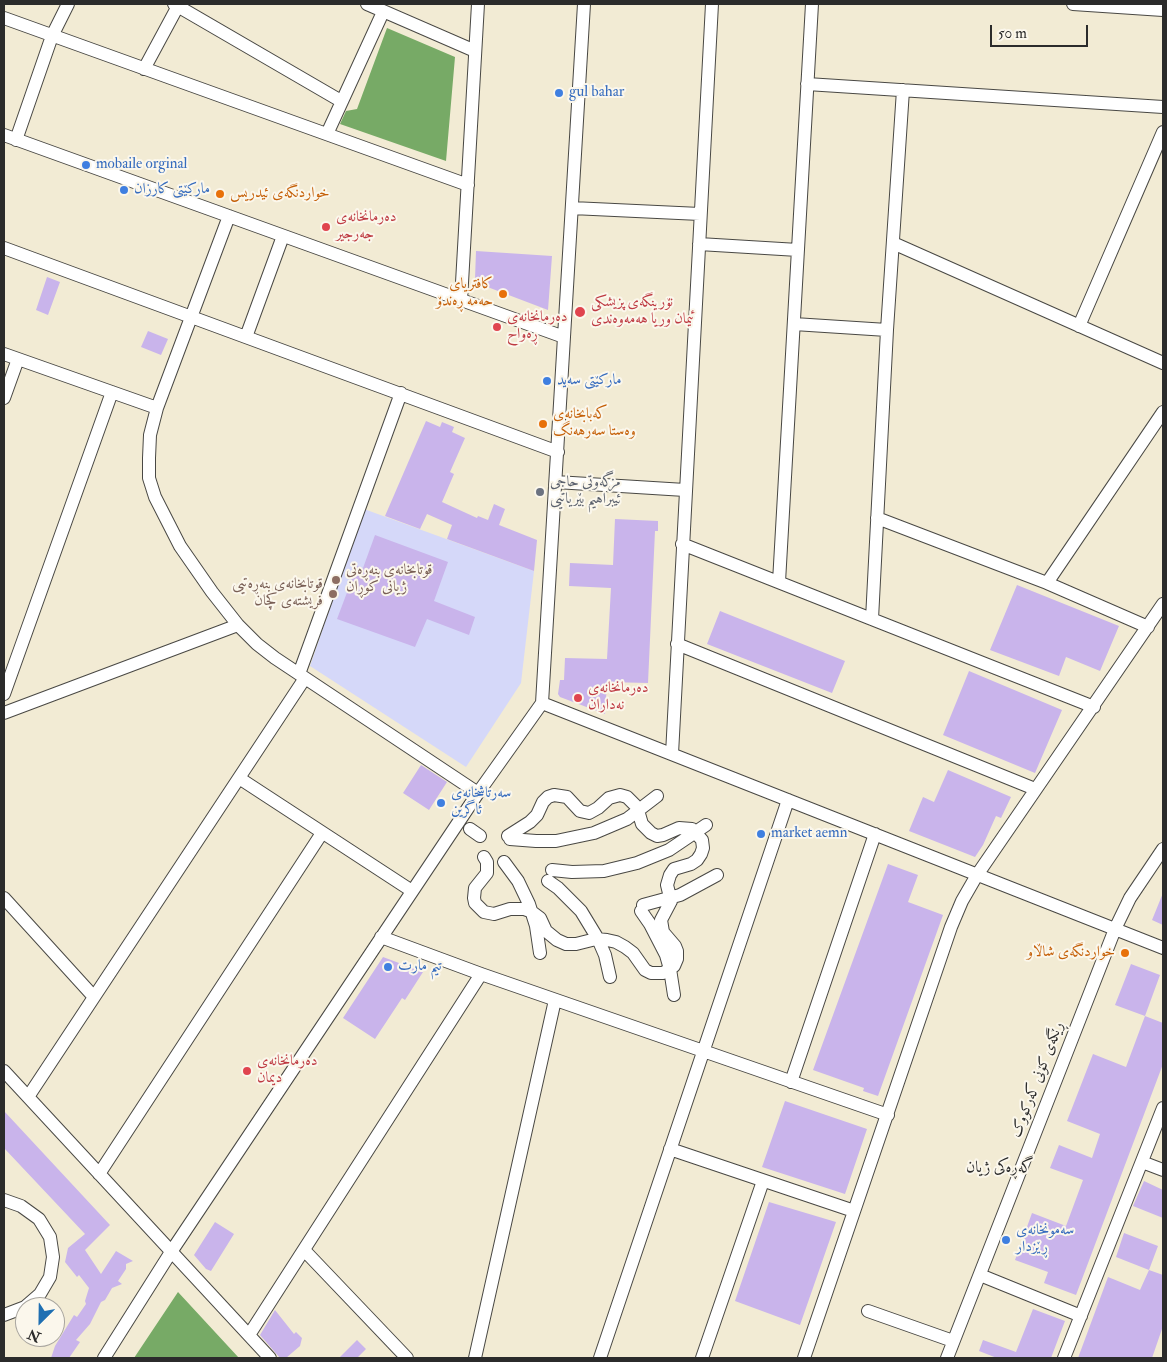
<!DOCTYPE html>
<meta charset="utf-8">
<style>
body{margin:0}
#map{position:relative;width:1167px;height:1362px;overflow:hidden;background:#f2ebd4;font-family:"IM FELL Double Pica",serif}
canvas{display:block}
.frame{position:absolute;inset:0;border:5px solid #2b2b2b;pointer-events:none}
.north{position:absolute;left:15px;top:1297px;width:50px;height:50px;box-sizing:border-box;background:#fbf7ec;border:1px solid #a8a59f;border-radius:50%;rotate:203deg;font-size:14px;font-weight:700;line-height:20px;text-align:center;color:#2b2b2b}
.north::after{content:'';display:block;margin:auto;width:18px;height:22px;background:#1f6fb2;clip-path:polygon(50% 0,100% 100%,50% 72%,0 100%)}
.scale{position:absolute;left:990px;top:25px;width:98px;height:22px;box-sizing:border-box;border:2px solid #2b2b2b;border-top:0;padding-left:6px;font-size:15px;line-height:18px;white-space:nowrap;color:#2b2b2b;-webkit-text-stroke:4px #fbf7ec;paint-order:stroke}
</style>
<div id="map">
<canvas width="1167" height="1362"></canvas>
<div class="frame"></div>
<div class="north">N</div>
<div class="scale">50 m</div>
</div>
<script>
const context = document.querySelector('canvas').getContext('2d');
context.lineJoin = 'round';
function fillPath(path, color) { context.fillStyle = color; context.fill(path, 'evenodd'); }
const toPath = rows => new Path2D(rows.map(r => 'M' + r).join(''));
function stroke(path, color, width, dash) { context.strokeStyle = color; context.lineWidth = width; context.lineCap = dash ? 'butt' : 'round'; context.setLineDash(dash || []); context.stroke(path); }
function drawText(font, color, halo, rows, align = 'center') {
  context.font = font + ' "IM FELL Double Pica",Amiri,serif'; context.lineWidth = 4; context.setLineDash([]); context.textBaseline = 'middle'; context.strokeStyle = halo; context.fillStyle = color; for (const [text, x, y, turn = 0] of rows) {
    context.save(); context.translate(x, y); context.rotate((+turn || 0) * Math.PI / 180); context.textAlign = isNaN(turn) ? turn : align; if (halo) context.strokeText(text, 0, 0); context.fillText(text, 0, 0); context.restore();
  }
}
fillPath(toPath([
 [364,509,534,571,521,683,466,767,310,666]
]), '#d5d8f9');
fillPath(toPath([
 [387,28,455,57,446,161,340,124,346,111,357,109],
 [178,1292,239,1358,134,1358]
]), '#7a6');
fillPath(toPath([
 [476,251,552,256,548,310,477,283,475,279],
 [47,277,60,282,48,315,36,310],
 [148,331,168,339,161,355,141,347],
 [426,421,440,427,442,422,454,427,452,432,465,438,450,472,454,474,442,502,477,518,478,516,488,520,494,504,505,509,499,525,537,540,534,571,447,539,452,525,427,514,420,529,385,516],
 [615,519,658,521,658,531,655,531,648,683,607,682,605,714,560,697,558,694,560,680,564,680,565,658,607,659,611,588,569,586,570,563,613,565],
 [375,535,448,562,434,601,475,617,469,635,427,619,415,647,337,619,357,566,363,568],
 [1017,585,1119,626,1100,671,1066,657,1059,676,990,650],
 [720,611,845,661,832,693,707,644],
 [969,671,1062,710,1035,773,943,735],
 [421,765,447,782,429,810,403,793],
 [948,770,1011,797,1001,818,996,816,983,845,975,857,909,831,923,797,934,802],
 [888,864,918,875,908,902,943,915,878,1096,863,1091,864,1088,813,1070],
 [1163,893,1163,925,1152,920],
 [383,957,423,972,405,1000,402,998,375,1039,343,1018],
 [1131,964,1160,975,1145,1016,1115,1005],
 [1145,1016,1163,1023,1163,1064,1076,1295,1044,1283,1048,1272,1015,1260,1032,1213,1066,1226,1083,1180,1050,1168,1059,1145,1092,1158,1100,1134,1067,1121,1093,1054,1126,1067],
 [785,1101,867,1129,845,1194,762,1167],
 [4,1111,110,1225,85,1250,101,1274,116,1251,133,1261,126,1264,126,1269,118,1281,122,1284,112,1288,105,1300,101,1302,90,1324,76,1340,80,1342,69,1358,51,1358,55,1346,74,1315,77,1317,86,1304,85,1301,89,1288,79,1275,77,1277,65,1262,68,1248,85,1234,4,1148],
 [1144,1181,1163,1190,1163,1218,1133,1206],
 [769,1202,836,1222,800,1325,735,1301],
 [215,1222,234,1234,211,1271,206,1269,194,1255],
 [1124,1233,1158,1246,1149,1270,1163,1275,1163,1326,1152,1358,1078,1358,1108,1277,1140,1290,1149,1270,1116,1257],
 [1033,1309,1065,1321,1051,1358,997,1358,979,1351,983,1340,1016,1352],
 [275,1310,294,1334,296,1332,302,1338,300,1346,286,1358,280,1358,260,1335],
 [357,1340,366,1349,357,1358,339,1358]
]), '#c9b4eb');
const minor = toPath([
 [174,4,341,101],
 [367,4,475,51],
 [1073,4,1163,10],
 [4,18,468,185],
 [144,69,178,6],
 [807,84,1163,107],
 [327,134,383,12],
 [4,135,564,337],
 [16,140,52,36,68,4],
 [572,208,700,214],
 [229,216,157,408,150,435,149,458,149,478,155,497,180,546,212,592,238,625,257,644,275,658,478,793],
 [893,243,1163,363],
 [699,244,798,250],
 [4,248,558,452],
 [461,300,478,4],
 [794,324,887,330],
 [1079,326,1163,132],
 [246,337,283,236],
 [4,354,157,408],
 [4,398,18,359],
 [556,482,685,490],
 [877,518,1047,583,1148,627],
 [682,544,1094,707],
 [779,582,812,4],
 [1047,583,1163,412],
 [872,619,887,330,903,90],
 [677,644,1035,789],
 [299,674,401,393],
 [4,694,112,392],
 [542,703,1163,948],
 [4,713,238,625],
 [672,754,712,4],
 [239,778,412,891],
 [470,829,480,836],
 [510,839,536,841,556,841,594,833,627,819,657,796],
 [484,857,487,862,487,873,475,888,474,898,475,903,484,912,494,914,510,909,524,909,532,912,540,918,546,931,557,940,566,944,576,944,596,939,607,940,616,942,625,947,633,953,645,970,651,973,663,973,674,966,677,959,677,951,675,946,663,932,661,920,671,901,667,885,670,875,674,869,691,864,697,860,701,854,703,848,702,840,692,829,679,828,663,835,657,836,651,833,642,824,637,807,627,797,620,795,609,798,598,808,589,813,580,811,567,797,554,795,548,797,543,802,537,815,530,822,508,836],
 [504,862,518,881,529,904,536,926,540,953],
 [552,870,572,872,604,871,637,863,669,850,706,825],
 [548,881,558,888,581,911,598,939,605,955,610,977],
 [4,898,94,997],
 [643,905,680,895,717,875],
 [641,911,650,924,666,955,670,969,674,995],
 [381,937,481,974,888,1115],
 [4,1071,270,1358],
 [791,1082,875,834],
 [28,1097,305,678],
 [670,1149,854,1211],
 [1142,1162,1163,1170],
 [99,1174,322,833],
 [4,1200,21,1206,39,1219,50,1237,53,1257,50,1277,40,1294,25,1307,4,1315],
 [304,1250,407,1358],
 [980,1275,1081,1316],
 [868,1311,953,1341],
 [249,1335,481,974],
 [104,1358,171,1252,478,793,542,703,584,4],
 [475,1358,555,1000],
 [600,1358,788,800],
 [702,1358,763,1181],
 [804,1358,951,927,962,901,977,875,1163,604],
 [947,1358,1115,929,1130,898,1163,849],
 [1064,1358,1163,1108]
]);
stroke(minor, '#494844', 14);
stroke(minor, '#fff', 12);
for (const [x, y, r, color] of [
 [559,93,5,"#3f7fe0"],
 [86,165,5,"#3f7fe0"],
 [124,190,5,"#3f7fe0"],
 [220,194,5,"#e8710a"],
 [326,227,5,"#e0444e"],
 [503,294,5,"#e8710a"],
 [580,312,6,"#e0444e"],
 [497,327,5,"#e0444e"],
 [547,381,5,"#3f7fe0"],
 [543,424,5,"#e8710a"],
 [540,492,5,"#6b7280"],
 [336,580,5,"#8d6e63"],
 [333,594,5,"#8d6e63"],
 [578,698,5,"#e0444e"],
 [441,803,5,"#3f7fe0"],
 [761,834,5,"#3f7fe0"],
 [1125,953,5,"#e8710a"],
 [388,967,5,"#3f7fe0"],
 [247,1071,5,"#e0444e"],
 [1006,1240,5,"#3f7fe0"]
]) { const dot = new Path2D(); dot.arc(x, y, r, 0, 2 * Math.PI); context.fillStyle = color; context.fill(dot); stroke(dot, '#fbf7ec', 2); }
drawText('15px', '#366cbe', '#fbf7ec', [
 ["gul bahar",569,93],
 ["mobaile orginal",96,165],
 ["مارکێتی کارزان",134,190],
 ["مارکێتی سەید",557,381],
 ["سەرتاشخانەی",451,794],
 ["ئاگرین",451,811],
 ["market aemn",771,834],
 ["تیم مارت",398,967],
 ["سەمونخانەی",1016,1231],
 ["ڕێزدار",1016,1248]
], 'left');
drawText('15px', '#c56008', '#fbf7ec', [
 ["خواردنگەی ئیدریس",230,194],
 ["کافتریای",493,285,"right"],
 ["حەمە ڕەندۆ",493,302,"right"],
 ["کەبابخانەی",553,415],
 ["وەستا سەرهەنگ",553,432],
 ["خواردنگەی شاڵاو",1115,953,"right"]
], 'left');
drawText('15px', '#be3a42', '#fbf7ec', [
 ["دەرمانخانەی",336,218],
 ["جەرجیر",336,235],
 ["نۆرینگەی پزیشکی",591,303],
 ["ئیمان وریا هەمەوەندی",591,320],
 ["دەرمانخانەی",507,318],
 ["ڕەواح",507,335],
 ["دەرمانخانەی",588,689],
 ["نەداران",588,706],
 ["دەرمانخانەی",257,1062],
 ["دیمان",257,1079]
], 'left');
drawText('15px', '#5b616d', '#fbf7ec', [
 ["مزگەوتی حاجی",550,483],
 ["ئیبراهیم بێریاتیی",550,500]
], 'left');
drawText('15px', '#785e54', '#fbf7ec', [
 ["قوتابخانەی بنەڕەتی",346,571],
 ["ژیانی کوڕان",346,588],
 ["قوتابخانەی بنەڕەتیی",323,585,"right"],
 ["فریشتەی کچان",323,602,"right"]
], 'left');
drawText('15px', '#2b2b2b', '#fbf7ec', [
 ["ڕێگەی کۆنی کەرکووک",1038,1080,-69]
]);
drawText('16px', '#2b2b2b', '#fbf7ec', [
 ["گەڕەکی ژیان",1000,1169]
]);
</script>
